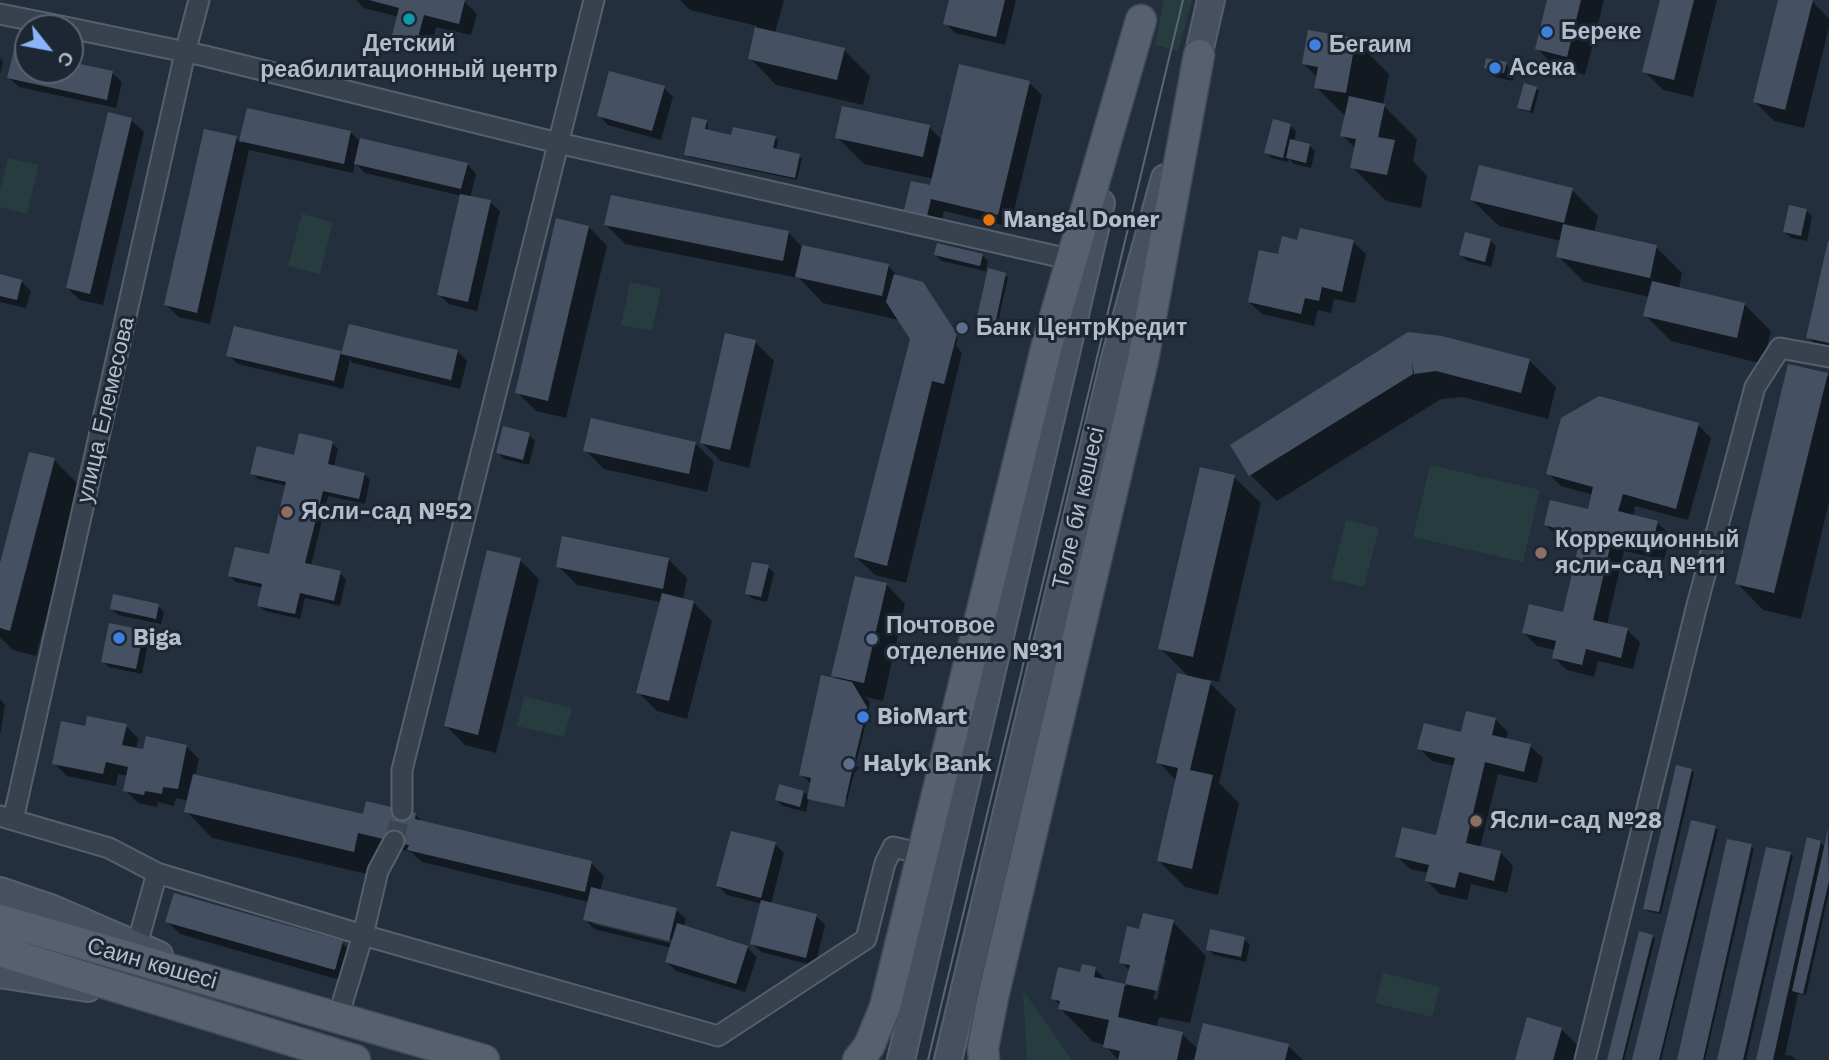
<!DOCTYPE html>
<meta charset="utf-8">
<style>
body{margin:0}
#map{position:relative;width:1829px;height:1060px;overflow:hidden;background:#242f3e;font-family:"Work Sans",sans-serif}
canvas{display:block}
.north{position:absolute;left:14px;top:14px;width:70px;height:70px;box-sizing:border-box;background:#1d2633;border:2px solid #59626f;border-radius:50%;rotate:121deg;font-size:19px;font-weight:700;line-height:28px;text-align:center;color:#b4bcc9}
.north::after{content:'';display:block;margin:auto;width:24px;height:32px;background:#8ab4f8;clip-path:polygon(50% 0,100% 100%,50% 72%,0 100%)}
</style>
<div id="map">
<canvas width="1829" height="1060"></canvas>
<div class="north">С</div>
</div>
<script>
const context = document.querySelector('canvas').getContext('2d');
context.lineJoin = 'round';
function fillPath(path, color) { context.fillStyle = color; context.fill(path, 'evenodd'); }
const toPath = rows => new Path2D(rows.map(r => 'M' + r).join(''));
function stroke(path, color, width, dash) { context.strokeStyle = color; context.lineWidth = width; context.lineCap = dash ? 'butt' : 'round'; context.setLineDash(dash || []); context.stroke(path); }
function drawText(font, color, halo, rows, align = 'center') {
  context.font = font + ' "Work Sans",sans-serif'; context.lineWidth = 6; context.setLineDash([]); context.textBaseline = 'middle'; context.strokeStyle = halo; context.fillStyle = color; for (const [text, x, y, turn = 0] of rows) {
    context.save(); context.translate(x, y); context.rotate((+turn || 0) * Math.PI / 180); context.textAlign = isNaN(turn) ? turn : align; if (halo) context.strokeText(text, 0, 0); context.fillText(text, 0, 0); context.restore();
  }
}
fillPath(toPath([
 [1164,0,1192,0,1178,51,1155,45],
 [8,158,39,165,27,214,0,207,0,191],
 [302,214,333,222,320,274,288,266],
 [630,282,661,289,652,331,621,325],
 [1430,465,1540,490,1523,562,1413,537],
 [1346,520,1379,528,1364,587,1331,579],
 [524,696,572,708,564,737,517,726],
 [1383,973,1440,987,1432,1017,1375,1003],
 [1023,990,1072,1060,1027,1060]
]), '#263c3f');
fillPath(toPath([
 [356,0,458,0,464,1,477,14,471,35,436,27,430,53,407,47,394,34,399,17,364,8],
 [680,0,784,0,775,33,844,50,870,76,863,105,776,85,750,58,757,26,690,10],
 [951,0,1016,0,1005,45,955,33,945,23],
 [1549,0,1604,0,1585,75,1555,67,1537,48],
 [1662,0,1717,0,1693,97,1663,90,1644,71],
 [1780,0,1812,1,1829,19,1829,27,1804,128,1774,121,1755,102],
 [1355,40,1389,74,1383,105,1417,139,1413,161,1427,176,1421,208,1386,201,1352,167,1356,149,1342,135,1346,117,1316,87,1318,78,1304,64],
 [28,55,28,70,70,70,70,64,112,73,122,82,116,108,19,87,9,78],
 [0,58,3,62,0,74],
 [1506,64,1515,73,1513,81,1495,77,1486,68],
 [1029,83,1042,95,1010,227,944,211,940,228,918,222,906,210,932,187,934,179,864,164,837,137,929,127,943,141],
 [664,88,673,97,661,140,608,125,599,115],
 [1536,89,1539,91,1533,113,1522,110,1519,107],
 [248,110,351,132,361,143,467,164,476,174,470,198,490,202,500,211,477,311,449,304,439,295,462,196,365,173,355,163,353,173,249,150,210,324,179,317,166,305,236,138,241,143],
 [131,120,144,132,103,305,80,300,67,288],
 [706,121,708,124,707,132,733,137,775,138,778,140,776,150,802,158,797,180,689,157,686,154],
 [1290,125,1296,131,1294,142,1309,145,1315,151,1311,168,1294,164,1289,159,1288,162,1272,158,1266,152],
 [1572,190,1598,216,1594,233,1656,247,1682,273,1679,289,1745,305,1771,331,1763,364,1671,341,1645,315,1649,297,1584,282,1558,256,1561,241,1499,226,1472,200],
 [1806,210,1812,217,1807,241,1791,238,1785,232],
 [606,225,788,232,802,247,888,266,900,278,925,286,958,338,956,345,962,353,906,583,875,575,856,557,912,338,899,320,823,303,799,278,625,244],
 [589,227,607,246,566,418,536,411,517,392],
 [1490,240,1496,246,1491,267,1467,261,1461,255],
 [1299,242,1353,242,1366,254,1355,303,1334,299,1331,313,1318,310,1314,326,1262,314,1249,302],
 [1829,244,1829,358,1808,337],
 [935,255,982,255,988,261,986,270,1008,277,997,327,978,320,989,272,942,261],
 [0,276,22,282,31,291,26,308,0,302],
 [350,326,457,351,467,361,460,389,353,363,350,360,343,389,238,364,228,355,340,352,343,355],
 [1444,338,1530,361,1556,387,1548,419,1463,397,1441,399,1277,501,1250,475],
 [755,342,774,361,749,468,721,461,702,443],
 [1827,375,1829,377,1829,502,1801,619,1763,610,1737,583],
 [1698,425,1711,438,1688,520,1635,506,1633,517,1657,522,1670,535,1664,560,1624,551,1607,625,1627,630,1640,642,1633,669,1598,661,1594,677,1567,670,1554,658,1556,650,1537,646,1524,633,1564,614,1581,543,1559,538,1546,525,1589,511,1593,495,1561,486,1548,473],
 [529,435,535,441,529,465,504,459,498,453],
 [332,443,338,449,334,467,364,474,370,480,365,504,328,496,311,566,340,573,346,579,340,606,305,598,300,619,265,611,259,605,263,588,236,582,230,576,270,557,287,486,258,479,252,473],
 [695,443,714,462,707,492,604,469,585,450],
 [54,460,80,486,36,656,13,650,0,637,0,570],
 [1234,477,1261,503,1219,682,1206,679,1236,709,1219,783,1239,803,1218,895,1185,887,1159,861,1177,781,1158,762,1190,678,1160,648],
 [668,559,687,578,683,600,693,602,712,621,687,719,657,711,638,692,661,602,577,585,558,566],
 [520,560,539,579,496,753,465,745,446,726],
 [768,567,774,573,767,602,753,599,747,593],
 [856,578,887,585,905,604,883,701,865,697,870,702,867,716,871,722,866,723,856,763,859,768,854,773,846,806,847,799,809,798,806,812,783,806,777,800,804,792,809,798,812,785,801,774,839,681,833,675],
 [158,606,164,612,161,624,118,615,112,609],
 [143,632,149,638,142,674,109,667,103,661],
 [0,699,5,705,0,735],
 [1495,719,1508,732,1506,740,1530,746,1543,758,1537,783,1498,774,1480,848,1501,853,1513,866,1507,893,1471,884,1467,900,1440,894,1427,881,1429,873,1410,869,1397,856,1438,837,1454,766,1432,761,1419,748,1462,734],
 [126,726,138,738,136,750,186,746,199,759,195,776,362,815,415,814,425,824,591,863,604,876,600,891,676,910,686,919,684,927,747,947,757,957,745,992,676,971,667,962,671,948,594,929,585,919,589,902,422,862,411,852,387,846,380,877,212,838,186,811,189,801,176,798,174,806,158,802,157,807,138,803,125,790,128,776,118,774,116,786,67,776,54,763,86,728],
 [593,920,678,941,677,945,593,924],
 [1691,770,1694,773,1661,914,1647,911,1645,908],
 [1715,828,1718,830,1661,1060,1634,1060],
 [1829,832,1829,892,1806,995,1798,994,1785,1055,1792,1056,1796,1060,1758,1060,1820,842,1826,848],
 [775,844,784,853,771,904,816,916,825,925,815,966,761,952,752,943,762,904,727,895,718,886],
 [1751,846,1754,849,1705,1060,1679,1060],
 [1790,854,1793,856,1746,1060,1719,1060],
 [167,921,342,943,355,956,347,982,180,934],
 [1173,922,1206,956,1190,1023,1159,1017,1156,1028,1182,1034,1198,1049,1288,1046,1303,1060,1118,1060,1105,1045,1093,1042,1060,1008,1061,1006,1053,998,1082,974,1095,969,1108,982,1127,986,1130,971,1121,962,1141,931],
 [1163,960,1166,960,1157,1000,1153,999],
 [1652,936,1655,939,1624,1060,1608,1060],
 [1244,939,1250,945,1246,962,1214,955,1208,949],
 [1561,1029,1588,1055,1586,1060,1516,1060]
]), '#0007');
fillPath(toPath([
 [369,0,465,0,459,24,424,15,417,41,392,35,399,8],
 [949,0,1005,0,996,37,943,24],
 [1547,0,1581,0,1567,57,1535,49],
 [1660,0,1694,0,1674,80,1642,72],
 [1778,0,1813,0,1785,110,1753,102],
 [755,27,845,48,837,80,748,59],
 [1308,30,1356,38,1346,93,1314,88,1318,67,1302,64],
 [14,50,28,53,28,70,70,70,70,62,113,71,107,100,7,78],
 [1486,58,1507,62,1504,73,1484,68],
 [959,64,1030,81,998,215,931,199,927,216,904,210,911,181,930,185],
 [609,71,665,86,652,131,597,116],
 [1524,83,1537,87,1530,111,1517,108],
 [1349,96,1385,104,1378,137,1395,140,1387,175,1350,168,1356,139,1340,136],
 [842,106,930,125,923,157,835,138],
 [247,108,351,131,344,164,239,141],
 [108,112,132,118,90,294,66,288],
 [692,117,707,120,705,129,731,135,733,127,776,136,773,148,800,154,795,178,684,155],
 [1273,119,1291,124,1283,158,1264,153],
 [204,129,237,136,197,313,164,305],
 [360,138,468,163,461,189,354,164],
 [1290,139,1310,144,1306,163,1286,158],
 [1479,165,1573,188,1564,223,1470,200],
 [460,194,491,200,468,302,437,295],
 [611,195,789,231,783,261,604,225],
 [1789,205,1807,209,1801,236,1783,232],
 [556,218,589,226,548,401,515,393],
 [1563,224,1657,245,1650,278,1556,257],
 [1300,228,1354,240,1342,292,1322,287,1319,301,1305,298,1301,314,1248,302,1259,250,1278,254,1282,236,1297,240],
 [1465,232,1491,239,1485,262,1459,255],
 [1828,241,1829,241,1829,343,1806,338],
 [937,243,983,254,980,266,934,255],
 [802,245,889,264,882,296,795,277],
 [988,268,1006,273,995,325,976,321],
 [0,274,22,280,17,300,0,296],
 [894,274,923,282,957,334,944,384,932,381,887,566,854,557,910,339,886,302],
 [1652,281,1745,303,1737,338,1643,316],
 [349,324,458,350,451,380,341,354],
 [234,326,341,351,334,381,226,356],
 [1408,332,1442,336,1530,359,1521,393,1436,371,1414,374,1412,362,1413,374,1249,476,1230,445],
 [725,333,756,340,730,450,700,443],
 [1788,364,1828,373,1774,593,1735,584],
 [1599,396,1699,423,1676,509,1623,494,1618,511,1658,521,1651,549,1612,539,1593,620,1628,628,1621,658,1586,649,1582,665,1552,658,1556,641,1522,633,1529,604,1563,612,1581,535,1544,525,1550,500,1588,509,1593,487,1546,474,1561,418],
 [591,418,696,442,689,474,583,451],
 [503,426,530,433,523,460,496,453],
 [299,433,333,441,328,464,365,473,359,499,323,491,305,563,341,571,334,601,300,593,295,614,257,606,262,584,228,576,235,547,269,554,286,482,250,474,257,446,294,455],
 [29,452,55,458,10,631,0,628,0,563],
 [1200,467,1235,475,1193,657,1158,649],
 [562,536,669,558,663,589,556,567],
 [487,550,521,558,478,735,444,726],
 [752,562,769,565,761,597,745,594],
 [855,576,887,583,864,683,831,676],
 [662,593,694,601,669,701,636,693],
 [113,594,159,604,156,619,110,609],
 [109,623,144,630,136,669,101,662],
 [1177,673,1211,681,1190,770,1213,775,1192,869,1157,861,1178,768,1156,763],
 [821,675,852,682,867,707,866,712,870,718,867,721,864,721,855,758,858,765,852,771,844,807,807,799,811,778,799,775],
 [1466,711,1496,718,1492,735,1531,744,1524,772,1485,762,1466,843,1501,851,1494,881,1459,872,1455,888,1425,881,1429,865,1395,857,1402,827,1436,835,1455,758,1417,749,1424,723,1461,732],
 [87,716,127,724,122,745,143,749,146,736,187,745,178,789,163,787,162,794,145,791,144,795,123,791,128,767,106,762,103,774,52,764,61,721,85,726],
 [1676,765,1692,769,1659,912,1643,909],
 [193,774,363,814,366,801,416,813,415,819,592,861,585,892,407,850,409,845,358,833,354,852,184,812],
 [779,784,804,791,800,807,775,800],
 [1691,820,1716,826,1659,1060,1632,1060],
 [1828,829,1829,881,1803,994,1792,991],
 [731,831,776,842,761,898,716,886],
 [1807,837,1821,841,1773,1060,1756,1060],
 [1727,839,1752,844,1703,1060,1677,1060],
 [1766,847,1791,852,1743,1060,1717,1060],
 [591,887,677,908,669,941,583,920],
 [174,893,343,941,335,970,165,922],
 [761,900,817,914,806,958,750,944],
 [1143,913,1174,920,1157,991,1125,984,1130,965,1119,963,1127,926,1139,929],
 [677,923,748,946,736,984,665,962],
 [1210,929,1245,937,1241,957,1206,950],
 [1639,931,1653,935,1622,1060,1607,1060],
 [1082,964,1096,967,1094,977,1125,984,1118,1017,1183,1032,1177,1060,1118,1060,1120,1051,1103,1047,1109,1020,1058,1009,1060,1001,1051,999,1058,967,1080,972],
 [1527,1017,1562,1028,1553,1060,1515,1060],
 [1203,1023,1289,1044,1285,1060,1194,1060]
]), '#455162');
stroke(toPath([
 [394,841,402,810]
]), '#3a4453', 19, [19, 10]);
const minor = toPath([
 [0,14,70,28],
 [70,28,205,56,558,143,1082,262],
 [402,810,402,770,594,0],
 [0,816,109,848,157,873,363,935,718,1036,866,939,885,863,893,847,923,854],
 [13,820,185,53,199,0],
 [137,945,157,873],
 [338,1017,363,935,378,871,394,841],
 [1585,1060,1696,609,1755,387,1780,348,1829,357]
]);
const secondary = toPath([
 [1194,74,1211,0],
 [0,891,53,909,159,955],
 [0,974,88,988],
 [901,1060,1101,203],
 [948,1060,1115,358,1165,178]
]);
const primary = toPath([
 [0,920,484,1060],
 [0,951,355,1060],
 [858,1060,869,1046,885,1007,1048,341,1141,20],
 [984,1060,983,1048,993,997,1143,360,1199,55]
]);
stroke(minor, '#565f6c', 23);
stroke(secondary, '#565f6c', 30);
stroke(primary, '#414a57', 33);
stroke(minor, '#38414e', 19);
stroke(secondary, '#465061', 26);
stroke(primary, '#56606e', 30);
stroke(toPath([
 [928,1060,1183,0]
]), '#5a6575', 2);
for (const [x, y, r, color] of [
 [409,19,7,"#0f9aa8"],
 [1547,32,7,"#3f7fe0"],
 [1315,45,7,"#3f7fe0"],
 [1495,68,7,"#3f7fe0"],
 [989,220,7,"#e8710a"],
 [962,328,7,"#5c6f8a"],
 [287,512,7,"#8d6e63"],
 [1541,553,7,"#8d6e63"],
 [119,638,7,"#3f7fe0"],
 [872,639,7,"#5c6f8a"],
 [863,717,7,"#3f7fe0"],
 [849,764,7,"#5c6f8a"],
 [1476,821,7,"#8d6e63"]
]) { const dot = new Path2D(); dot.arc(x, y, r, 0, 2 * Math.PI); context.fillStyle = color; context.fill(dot); stroke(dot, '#1d2633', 2.5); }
drawText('bold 23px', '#b4bcc9', '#1d2633', [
 ["Береке",1561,32],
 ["Детский",409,44,"center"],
 ["реабилитационный центр",409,70,"center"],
 ["Бегаим",1329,45],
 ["Асека",1509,68],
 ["Mangal Doner",1003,220],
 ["Банк ЦентрКредит",976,328],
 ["Ясли-сад №52",301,512],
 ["Коррекционный",1555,540],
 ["ясли-сад №111",1555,566],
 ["Почтовое",886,626],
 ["отделение №31",886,652],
 ["Biga",133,638],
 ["BioMart",877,717],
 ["Halyk Bank",863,764],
 ["Ясли-сад №28",1490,821]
], 'left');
drawText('23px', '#b4bcc9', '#1d2633', [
 ["улица Елемесова",106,410,-77],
 ["Төле би көшесі",1079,508,-77],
 ["Саин көшесі",152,964,16]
]);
</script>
